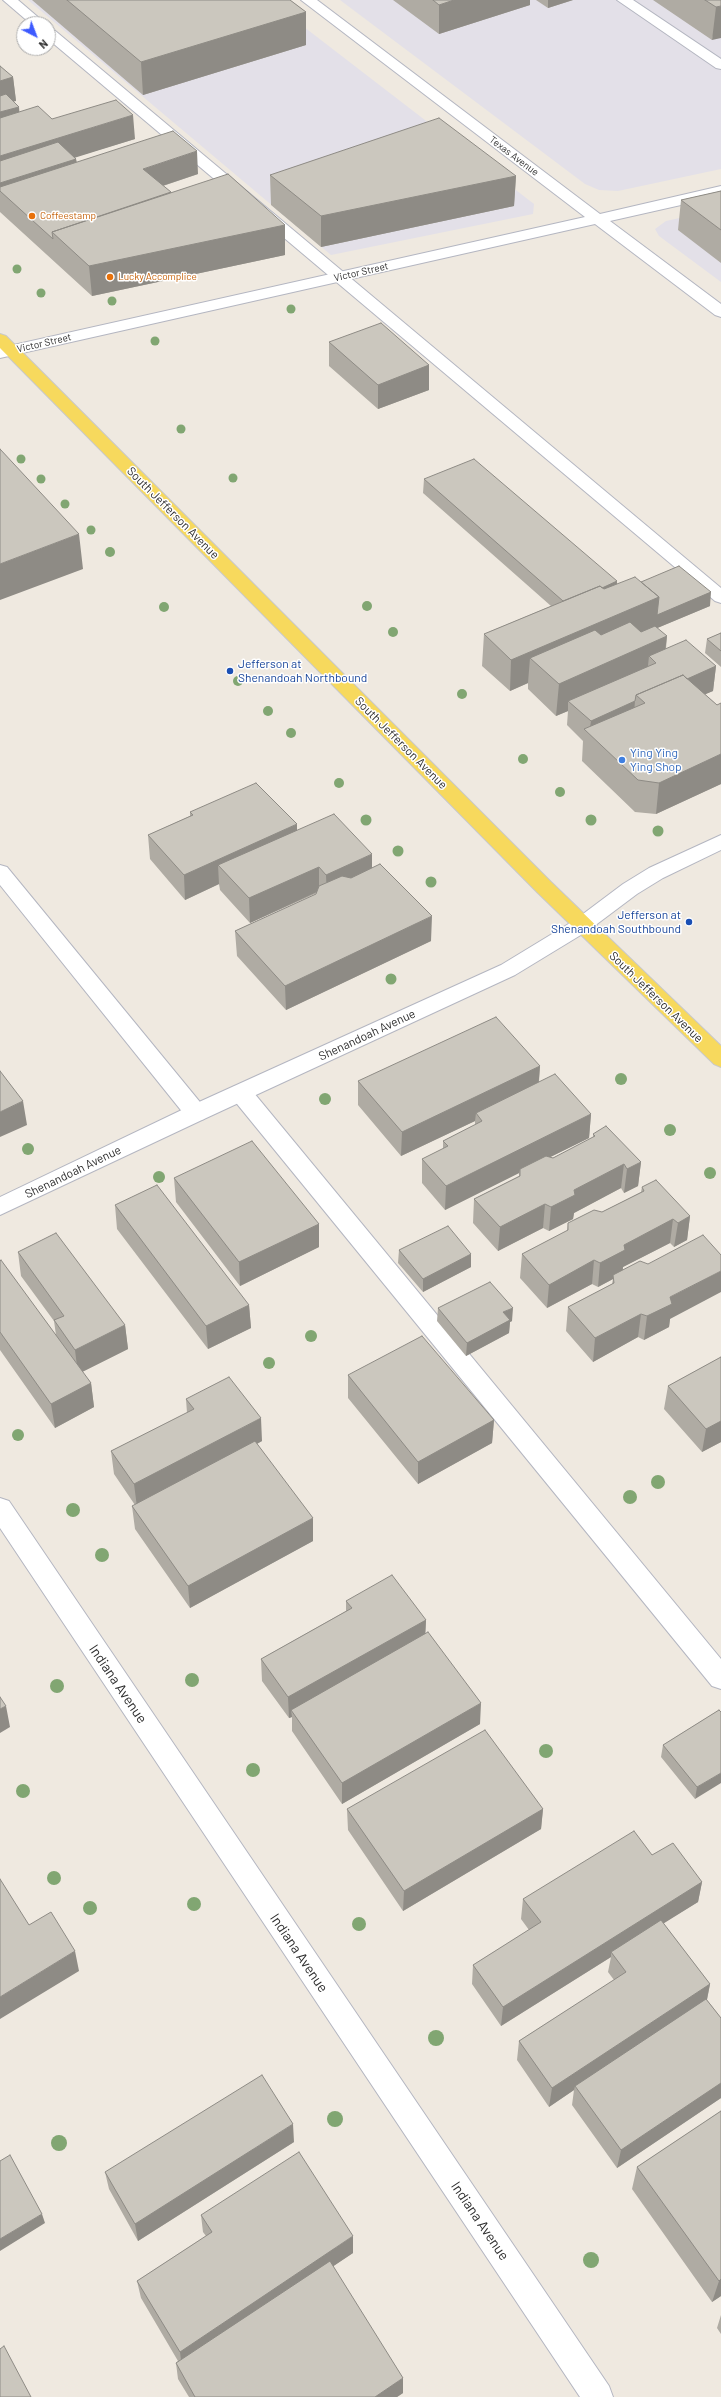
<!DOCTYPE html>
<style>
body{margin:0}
#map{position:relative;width:721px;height:2397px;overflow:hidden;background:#efe9e0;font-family:Barlow,sans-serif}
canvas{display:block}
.north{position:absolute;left:16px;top:16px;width:40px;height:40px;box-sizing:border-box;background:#fff;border:1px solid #ababab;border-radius:50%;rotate:138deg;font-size:11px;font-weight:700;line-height:16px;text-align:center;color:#2e2e2e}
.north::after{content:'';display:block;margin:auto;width:14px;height:18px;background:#3d5aff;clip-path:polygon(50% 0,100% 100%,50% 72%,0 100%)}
</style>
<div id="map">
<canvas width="721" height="2397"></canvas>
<div class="north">N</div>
</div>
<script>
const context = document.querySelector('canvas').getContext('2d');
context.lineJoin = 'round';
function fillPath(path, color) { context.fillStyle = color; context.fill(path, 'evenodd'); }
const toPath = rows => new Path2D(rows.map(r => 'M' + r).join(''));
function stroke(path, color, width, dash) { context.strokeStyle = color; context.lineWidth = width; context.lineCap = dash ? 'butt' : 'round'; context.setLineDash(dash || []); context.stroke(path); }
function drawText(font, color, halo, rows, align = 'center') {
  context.font = font + ' Barlow,sans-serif'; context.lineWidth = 3; context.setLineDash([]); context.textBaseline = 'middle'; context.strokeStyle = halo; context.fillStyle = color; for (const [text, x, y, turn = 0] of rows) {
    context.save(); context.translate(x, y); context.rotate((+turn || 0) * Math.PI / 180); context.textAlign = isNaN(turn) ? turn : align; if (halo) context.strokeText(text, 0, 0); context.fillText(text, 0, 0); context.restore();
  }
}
fillPath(toPath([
 [28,0,269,0,534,204,533,214,331,255],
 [340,0,721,0,721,169,618,191,599,190,585,184],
 [721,209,721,282,659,236,655,229,666,221]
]), '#e3e0e8');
const service = toPath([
 [3,0,18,0,46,24,31,24,3,0],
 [617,0,633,0,721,59,721,69,716,68,617,0],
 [48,28,53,29,721,588,721,603,715,601,48,39,48,28],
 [0,865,7,867,204,1107,207,1113,204,1119,196,1121,188,1119,0,885,0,865],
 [241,1085,249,1087,721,1659,721,1689,712,1686,233,1099,230,1093,233,1087,241,1085]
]);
const minor = toPath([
 [301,0,317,0,600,214,721,186,721,196,610,221,721,304,721,317,715,315,595,224,0,358,0,348,585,217,301,0],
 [721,835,721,850,663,878,637,894,589,930,515,975,204,1119,0,1215,0,1197,188,1107,501,965,575,920,623,884,649,868,721,835],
 [0,1498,9,1501,609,2386,613,2397,580,2397,0,1528,0,1498]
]);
const primary = toPath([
 [0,334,6,336,551,882,721,1046,721,1067,714,1064,537,892,0,348,0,334]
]);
stroke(service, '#b4b6c1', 2);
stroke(minor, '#b4b6c1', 2);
stroke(primary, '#c9c9c9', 2);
fillPath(service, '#fff');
fillPath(minor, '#fff');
fillPath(primary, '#f7d95d');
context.fillStyle = '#81a672';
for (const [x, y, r] of [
 [17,269,4.5],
 [41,293,4.5],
 [112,301,4.5],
 [291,309,4.5],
 [155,341,4.5],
 [181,429,4.5],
 [21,459,4.5],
 [233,478,4.5],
 [41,479,4.5],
 [65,504,4.5],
 [91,530,4.5],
 [110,552,5],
 [367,606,5],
 [164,607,5],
 [393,632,5],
 [238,681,5],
 [462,694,5],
 [268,711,5],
 [291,733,5],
 [523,759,5],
 [339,783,5],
 [560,792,5],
 [366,820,5.5],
 [591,820,5.5],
 [658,831,5.5],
 [398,851,5.5],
 [431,882,5.5],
 [391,979,5.5],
 [621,1079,6],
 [325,1099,6],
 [670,1130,6],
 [28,1149,6],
 [710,1173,6],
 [159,1177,6],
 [311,1336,6],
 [269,1363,6],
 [18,1435,6],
 [658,1482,7],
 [630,1497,7],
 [73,1510,7],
 [102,1555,7],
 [192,1680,7],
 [57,1686,7],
 [546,1751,7],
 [253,1770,7],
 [23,1791,7],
 [54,1878,7],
 [194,1904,7],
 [90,1908,7],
 [359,1924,7],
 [436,2038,8],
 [335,2119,8],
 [59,2143,8],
 [591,2260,8]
]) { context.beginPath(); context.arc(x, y, r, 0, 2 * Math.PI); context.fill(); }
fillPath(toPath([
 [32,0,290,0,306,12,306,45,143,95],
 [393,0,530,0,530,5,439,34],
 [536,0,573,0,548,8],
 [653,0,721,0,712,40],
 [0,66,13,77,16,101,13,101,19,112,135,139,75,157,76,159,77,162,198,174,163,186,171,192,285,225,285,255,92,296,0,212],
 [270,175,516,176,514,206,321,247,271,205],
 [721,191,721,263,678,230,681,200],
 [329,342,429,365,429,390,378,409,329,366],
 [424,479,617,581,617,584,641,582,710,606,657,628,667,636,666,649,716,666,713,691,705,694,717,705,721,703,721,784,656,814,635,812,582,761,583,741,567,725,568,711,556,716,528,689,528,683,510,691,482,666,484,634,551,606,423,493],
 [721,633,721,667,705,653,707,639],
 [190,812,297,830,372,868,431,941,286,1010,237,956,235,931,316,894,317,893,250,923,220,890,219,884,185,900,150,859,148,835,190,816],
 [540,1066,539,1082,591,1114,589,1138,550,1157,553,1158,593,1138,593,1134,641,1162,638,1186,624,1193,621,1188,574,1213,573,1219,549,1231,543,1228,498,1251,473,1223,474,1199,519,1176,519,1173,445,1210,422,1183,422,1159,443,1149,443,1141,475,1125,475,1121,401,1156,358,1105,358,1081],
 [174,1178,319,1224,319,1247,240,1286,176,1202],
 [642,1187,690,1216,687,1240,674,1247,670,1243,623,1267,623,1270,670,1319,669,1327,644,1340,638,1337,593,1362,566,1331,568,1307,612,1284,613,1279,598,1287,592,1284,547,1308,520,1278,522,1254,567,1231,568,1223,602,1212,641,1192],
 [115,1205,249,1305,251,1328,208,1349,117,1229],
 [399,1250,471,1254,471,1267,423,1292,398,1263],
 [18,1252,125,1325,128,1349,82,1372,91,1383,94,1407,55,1428,0,1350,0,1261,56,1335,54,1321,21,1276],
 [438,1308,512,1321,510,1322,509,1333,466,1356,437,1321],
 [721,1357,721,1442,702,1452,664,1409,668,1386],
 [348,1375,494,1420,492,1443,418,1484,348,1398],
 [186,1399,262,1441,257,1444,313,1541,190,1608,135,1529,132,1506,135,1505,114,1474,111,1451,187,1413],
 [346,1601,426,1620,425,1634,480,1724,342,1804,292,1731,292,1717,289,1718,262,1681,261,1659,346,1611],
 [719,1710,695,1799,661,1757,663,1745],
 [347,1809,543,1809,541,1829,403,1911,348,1830],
 [652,1855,702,1882,698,1902,663,1923,710,1984,707,2000,721,2018,721,2098,617,2168,572,2105,574,2090,549,2107,517,2060,519,2041,614,1980,608,1972,611,1957,501,2026,472,1984,473,1965,529,1930,521,1919,523,1899],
 [721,2111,721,2296,712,2302,632,2189,637,2167],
 [294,2142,138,2241,109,2189,105,2172],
 [201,2215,353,2253,333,2266,403,2393,397,2397,189,2397,178,2379,176,2363,178,2361,141,2298,137,2281,206,2236,203,2232],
 [721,2315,721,2334,717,2328]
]), '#afaba3');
fillPath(toPath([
 [454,0,530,0,530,5,439,34,439,5],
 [548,0,573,0,548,8],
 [721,6,721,38,712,40,716,7],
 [306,12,306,45,143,95,141,62],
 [13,77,16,101,0,105,0,81],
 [19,107,20,120,0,126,0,112],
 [133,115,135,139,0,181,0,156],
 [197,151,198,174,144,192,143,169],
 [76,159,78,182,0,191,0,183],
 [516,176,514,206,321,247,321,216],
 [285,225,285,255,92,296,89,266],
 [429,365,429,390,378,409,378,385],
 [79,534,83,569,0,600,0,564],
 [617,581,616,595,565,603],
 [711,592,710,606,655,629,530,658,528,683,510,691,511,660,659,597],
 [667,636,663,668,656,663,649,656,647,675,568,701,568,711,556,716,559,684],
 [716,666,713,691,643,721,645,703,641,699],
 [635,701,633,726,589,734,591,721],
 [721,754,721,784,656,814,659,783],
 [297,824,297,849,218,865,219,884,185,900,184,875],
 [372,854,372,879,327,900,326,875],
 [319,867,319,891,250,923,249,898],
 [432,916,431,941,286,1010,285,986],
 [540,1066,538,1090,476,1113,475,1121,401,1156,402,1132],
 [23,1101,27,1125,0,1137,0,1112],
 [591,1114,589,1138,520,1172,520,1169,519,1173,445,1210,446,1186],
 [641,1162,638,1186,624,1193,627,1169],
 [624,1164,621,1188,574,1213,573,1219,549,1231,551,1207,574,1190],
 [545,1204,543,1228,498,1251,500,1227],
 [690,1216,687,1240,674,1247,678,1223],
 [673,1219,670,1243,623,1267,622,1274,613,1275,613,1279,598,1287,600,1263,624,1245],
 [319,1224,319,1247,240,1286,239,1262],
 [471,1254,471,1267,423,1292,423,1279],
 [594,1260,592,1284,547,1308,549,1285],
 [721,1271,721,1292,670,1319,669,1327,644,1340,647,1316,670,1297],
 [249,1305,251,1328,208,1349,206,1326],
 [513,1308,512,1321,510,1322,509,1333,466,1356,467,1343,503,1312],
 [641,1314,638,1337,593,1362,595,1338],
 [125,1325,128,1349,78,1374,75,1350],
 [91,1383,94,1407,55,1428,51,1404],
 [261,1418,262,1441,137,1507,134,1484],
 [494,1420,492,1443,418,1484,418,1462],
 [721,1421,721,1442,702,1452,706,1429],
 [313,1518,313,1541,190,1608,188,1586],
 [426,1620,425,1642,291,1710,292,1717,289,1718,288,1697],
 [481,1703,480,1724,342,1804,342,1783],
 [6,1706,10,1727,0,1733,0,1709],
 [721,1773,721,1783,695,1799,697,1787],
 [543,1809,541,1829,403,1911,404,1891],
 [702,1882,698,1902,613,1955,611,1952,611,1957,501,2026,503,2007],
 [75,1951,79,1971,0,2019,0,1997],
 [710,1984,706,2004,575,2086,574,2090,549,2107,552,2088],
 [721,2083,721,2098,617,2168,621,2150],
 [293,2124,294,2142,138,2241,135,2224],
 [42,2214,45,2223,0,2251,0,2239],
 [353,2236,353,2253,182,2368,180,2352],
 [721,2279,721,2296,712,2302,719,2281],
 [403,2378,403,2393,397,2397,375,2397]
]), '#8e8b85');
const building = toPath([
 [67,0,290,0,306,12,141,62,67,0],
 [433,0,454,0,439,5,433,0],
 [705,0,721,0,721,6,716,7,705,0],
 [0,66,13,77,0,81,0,66],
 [6,94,19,107,0,112,0,96,6,94],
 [116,100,133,115,0,156,0,118,38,106,52,119,116,100],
 [439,118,516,176,321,216,270,175,439,118],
 [173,131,197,151,143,169,171,192,52,232,53,239,0,191,0,187,173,131],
 [58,142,76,159,0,183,0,161,58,142],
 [228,174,285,225,89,266,52,232,228,174],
 [721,191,721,230,681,200,721,191],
 [381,323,429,365,378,385,329,342,381,323],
 [0,449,79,534,0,564,0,449],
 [474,459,617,581,602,588,600,586,563,601,424,479,474,459],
 [679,566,711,592,657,615,659,597,641,582,679,566],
 [635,577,659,597,511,660,484,634,600,586,604,589,635,577],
 [630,622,641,632,655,626,667,636,559,684,530,658,595,630,601,635,630,622],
 [721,633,721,651,707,639,721,633],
 [686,640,716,666,687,679,683,675,636,695,635,701,591,721,568,701,656,663,649,656,686,640],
 [683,675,717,705,721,703,721,754,659,783,638,780,584,729,645,703,636,695,683,675],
 [256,783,297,824,184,875,148,835,193,815,190,812,256,783],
 [334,814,372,854,326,875,319,867,249,898,218,865,334,814],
 [380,864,432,916,285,986,235,931,316,894,319,886,342,876,351,878,380,864],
 [496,1017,540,1066,402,1132,358,1081,496,1017],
 [0,1071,23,1101,0,1112,0,1071],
 [555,1074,591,1114,446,1186,422,1159,448,1146,443,1141,482,1121,476,1113,555,1074],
 [606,1126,641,1162,627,1169,624,1164,574,1190,575,1195,551,1207,545,1204,500,1227,474,1199,520,1176,520,1169,546,1156,553,1158,595,1136,593,1134,606,1126],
 [252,1141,319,1224,239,1262,174,1178,252,1141],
 [656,1180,690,1216,678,1223,673,1219,624,1245,625,1250,600,1263,594,1260,549,1285,522,1254,568,1230,568,1223,594,1210,602,1212,644,1191,642,1187,656,1180],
 [157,1185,249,1305,206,1326,115,1205,157,1185],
 [448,1226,471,1254,423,1279,399,1250,448,1226],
 [56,1233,125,1325,75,1350,54,1320,64,1316,18,1252,56,1233],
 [703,1235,721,1255,721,1271,670,1297,672,1304,647,1316,641,1314,595,1338,568,1307,614,1283,613,1275,640,1261,648,1264,703,1235],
 [1,1260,91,1383,51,1404,0,1332,0,1261,1,1260],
 [490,1282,513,1308,503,1312,510,1320,467,1343,438,1308,490,1282],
 [422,1336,494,1420,418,1462,348,1375,422,1336],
 [721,1357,721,1421,706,1429,668,1386,721,1357],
 [229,1377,261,1418,134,1484,111,1451,194,1409,186,1399,229,1377],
 [255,1441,313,1518,188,1586,132,1506,255,1441],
 [392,1575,426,1620,288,1697,261,1659,352,1608,346,1601,392,1575],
 [428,1632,481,1703,342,1783,291,1710,428,1632],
 [0,1697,6,1706,0,1709,0,1697],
 [719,1710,721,1712,721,1773,697,1787,663,1745,719,1710],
 [485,1730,543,1809,404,1891,347,1809,485,1730],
 [634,1831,652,1855,673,1843,702,1882,503,2007,473,1965,541,1922,523,1899,634,1831],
 [0,1879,29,1925,51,1912,75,1951,0,1997,0,1879],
 [661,1920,710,1984,552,2088,519,2041,626,1972,611,1952,661,1920],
 [706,1999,721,2018,721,2083,621,2150,575,2086,706,1999],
 [262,2075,293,2124,135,2224,105,2172,262,2075],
 [721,2111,721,2279,719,2281,637,2167,721,2111],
 [299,2152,353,2236,180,2352,137,2281,212,2232,201,2215,299,2152],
 [10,2155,42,2214,0,2239,0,2161,10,2155],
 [330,2261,403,2378,375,2397,195,2397,176,2363,330,2261],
 [4,2346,31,2397,0,2397,0,2349,4,2346]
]);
fillPath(building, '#cbc7be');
stroke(building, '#8e8b85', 1);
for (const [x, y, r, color] of [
 [32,216,4,"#e8710a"],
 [110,277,4,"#e8710a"],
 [230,671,4,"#1a4fb4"],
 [622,760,4,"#3f7fe0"],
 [689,922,4,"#1a4fb4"]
]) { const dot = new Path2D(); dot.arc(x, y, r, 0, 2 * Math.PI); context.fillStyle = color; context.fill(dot); stroke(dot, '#fff', 1.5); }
drawText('10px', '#2e2e2e', '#fff', [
 ["Texas Avenue",514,156,37],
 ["Victor Street",361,272,-13],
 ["Victor Street",44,343,-13]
]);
drawText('10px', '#c56008', '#fff', [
 ["Coffeestamp",40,216],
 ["Lucky Accomplice",118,277]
], 'left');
drawText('12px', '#2e2e2e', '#fff', [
 ["South Jefferson Avenue",173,513,45],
 ["South Jefferson Avenue",401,743,45],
 ["South Jefferson Avenue",656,997,44],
 ["Shenandoah Avenue",367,1035,-25],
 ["Shenandoah Avenue",73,1172,-26]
]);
drawText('12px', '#164399', '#fff', [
 ["Jefferson at",238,664],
 ["Shenandoah Northbound",238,678],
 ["Jefferson at",681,915,"right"],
 ["Shenandoah Southbound",681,929,"right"]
], 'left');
drawText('12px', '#366cbe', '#fff', [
 ["Ying Ying",630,753],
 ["Ying Shop",630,767]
], 'left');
drawText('14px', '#2e2e2e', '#fff', [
 ["Indiana Avenue",118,1684,56],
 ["Indiana Avenue",299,1953,56],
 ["Indiana Avenue",480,2221,56]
]);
</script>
